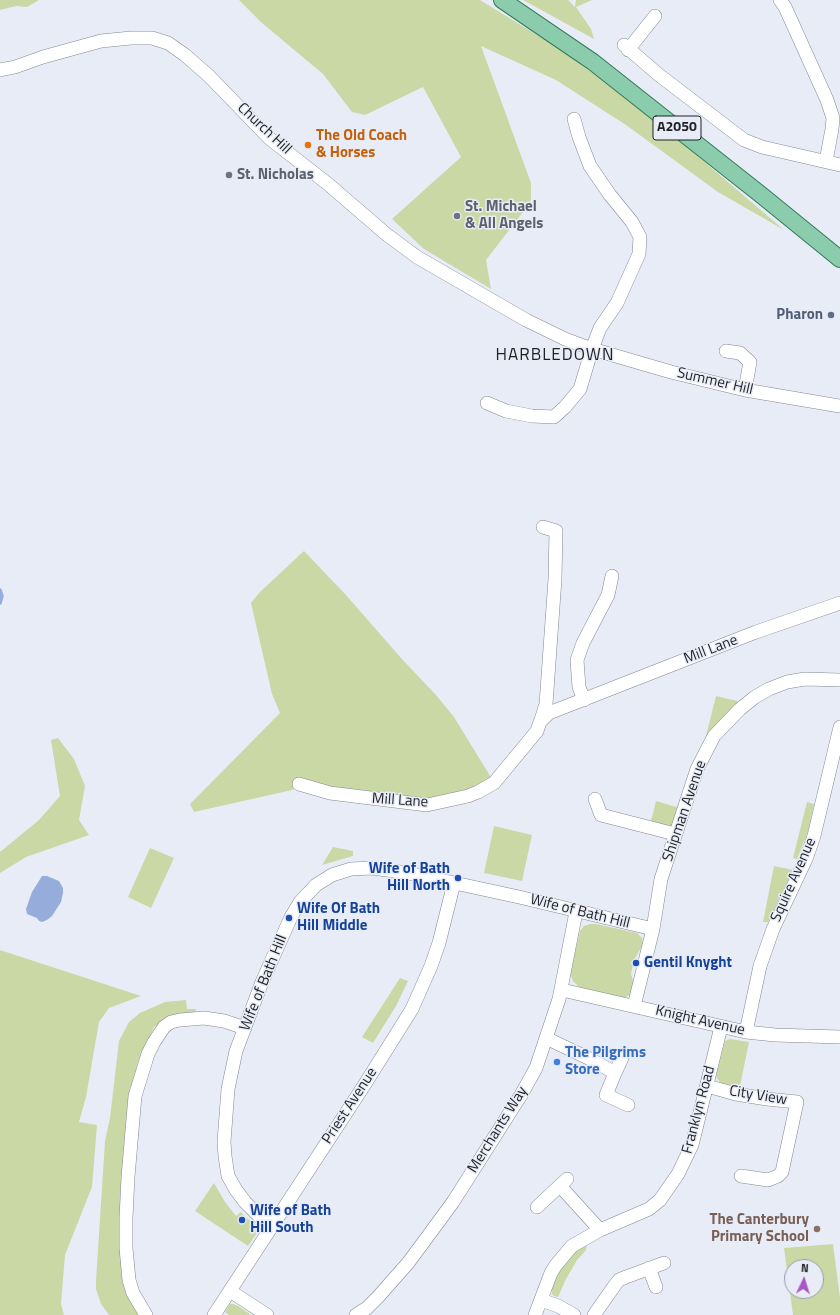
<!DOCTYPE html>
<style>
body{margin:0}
#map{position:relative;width:840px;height:1315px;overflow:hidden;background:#e8ecf7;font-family:"Titillium Web",sans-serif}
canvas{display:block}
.north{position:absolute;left:784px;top:1259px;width:40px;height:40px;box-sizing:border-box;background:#e8ecf7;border:1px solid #989ba3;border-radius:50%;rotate:4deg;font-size:11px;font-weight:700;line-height:16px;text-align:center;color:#1f2125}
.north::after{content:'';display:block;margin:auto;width:14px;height:18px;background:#a956c6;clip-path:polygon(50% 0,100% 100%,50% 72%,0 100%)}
</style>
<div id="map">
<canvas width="840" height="1315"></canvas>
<div class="north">N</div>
</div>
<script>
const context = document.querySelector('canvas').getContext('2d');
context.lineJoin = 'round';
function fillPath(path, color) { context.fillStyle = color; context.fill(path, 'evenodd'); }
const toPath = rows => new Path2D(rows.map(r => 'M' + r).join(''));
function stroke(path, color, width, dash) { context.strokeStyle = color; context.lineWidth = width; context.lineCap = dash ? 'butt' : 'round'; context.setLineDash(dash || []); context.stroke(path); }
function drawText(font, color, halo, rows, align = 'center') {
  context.font = font + ' "Titillium Web",sans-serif'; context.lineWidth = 3; context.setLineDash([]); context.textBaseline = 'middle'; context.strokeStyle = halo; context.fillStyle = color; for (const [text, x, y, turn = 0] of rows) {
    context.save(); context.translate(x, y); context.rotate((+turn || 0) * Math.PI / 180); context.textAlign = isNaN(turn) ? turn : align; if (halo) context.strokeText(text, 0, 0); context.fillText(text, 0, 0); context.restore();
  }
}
fillPath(toPath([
 [0,0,39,0,27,7,16,6,0,10],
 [239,0,480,0,547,41,638,105,784,230,718,192,626,125,556,80,481,46,531,183,531,198,530,203,486,260,491,289,424,249,392,219,461,157,423,87,365,115,352,112,323,74,262,23],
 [523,0,568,0,575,7,576,0,592,0,576,7,591,29,594,39],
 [304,551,346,595,401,658,436,695,454,717,492,779,467,793,426,802,335,789,295,778,301,788,194,812,190,804,280,713,272,694,251,603,260,592],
 [716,696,737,701,738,705,704,744],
 [58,738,74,759,85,786,79,820,89,835,26,857,0,873,0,852,39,820,60,796,51,740],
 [656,801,680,808,672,831,650,825],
 [807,802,814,804,808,832,797,859,793,858],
 [494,826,532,835,522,881,484,873],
 [333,847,353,851,353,856,322,865],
 [150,848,174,858,151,908,128,897],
 [774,866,793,870,768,922,763,922],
 [590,924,596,924,637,933,642,938,644,947,641,948,634,960,631,974,634,985,631,994,624,998,581,989,573,981,571,976,571,970,580,931,584,926],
 [0,950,141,996,109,1008,99,1022,86,1097,79,1122,97,1125,92,1187,65,1255,61,1304,64,1315,0,1315],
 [400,978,408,981,396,1006,373,1043,362,1037],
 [186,1000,187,1009,196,1009,195,1013,170,1018,154,1027,138,1061,134,1080,123,1255,141,1315,109,1315,101,1304,96,1289,96,1281,105,1141,110,1118,119,1041,129,1022,140,1013,165,1002],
 [730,1039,749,1042,739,1091,720,1085,720,1082,716,1077,725,1041],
 [214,1183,225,1202,236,1216,241,1212,245,1217,258,1226,259,1230,248,1246,195,1211],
 [587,1244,586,1250,577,1260,566,1279,558,1297,554,1296,552,1294,552,1280,573,1251],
 [833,1244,840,1298,840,1315,793,1315,784,1248],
 [792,1267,816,1267,816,1291,792,1291],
 [230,1304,233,1304,238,1306,251,1315,229,1315,225,1312]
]), '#cad8a5');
fillPath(toPath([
 [42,876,47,876,59,881,63,888,63,893,61,902,52,916,47,920,42,922,39,921,37,918,27,914,26,909,32,892]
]), '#96addc');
stroke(toPath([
 [0,590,2,596,0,603]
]), '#96addc', 3.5);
const minor = toPath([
 [780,0,785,7,827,100,833,118,832,129,826,161],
 [624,45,659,75,744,140,762,147,840,165],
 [628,50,655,16],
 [0,70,15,67,43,57,101,41,131,38,152,38,168,43,185,55,209,76,269,138,328,184,386,234,417,257,526,320,565,339,592,349,671,372,745,390,840,406],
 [726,351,740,353,750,362,745,390],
 [487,403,506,411,532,416,554,417,565,407,580,389,592,349,600,328,617,303,639,254,640,237,632,222,610,195,590,166,579,137,574,119],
 [584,700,579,687,577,660,583,643,608,595,612,576],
 [541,720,546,704,555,579,556,531,543,527],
 [299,784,330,793,427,805,468,796,478,792,494,783,537,731,540,722,549,713,756,632,840,603],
 [595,799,601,815,675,834],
 [562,990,746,1032,775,1035,840,1037],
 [634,1006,653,929,661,879,697,769,714,736,740,709,755,697,769,689,787,682,805,679,840,680],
 [746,1032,760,966,773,929,806,859,814,836,840,727],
 [546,1038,590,1059,615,1073,606,1095,628,1105],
 [615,1073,622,1058],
 [707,1086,736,1094,767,1099,797,1102,782,1172,778,1176,768,1180,741,1176],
 [560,1186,600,1230],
 [537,1207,567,1179],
 [272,1225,260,1217,245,1202,236,1190,228,1176,225,1156,224,1142,228,1089,236,1051,262,982,291,917,300,902,316,885,332,875,351,869,372,868,387,870,413,874,519,897,653,929],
 [649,1268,656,1287],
 [230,1291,267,1315],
 [541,1300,558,1306,574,1315],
 [146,1315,133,1293,129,1280,126,1248,126,1218,128,1177,135,1096,148,1054,154,1042,164,1027,171,1022,180,1020,204,1018,224,1021,245,1028],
 [214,1315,365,1084,412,1009,431,966,439,943,454,883],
 [356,1315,367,1308,378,1297,408,1263,431,1232,453,1202,521,1095,536,1068,559,999,576,912],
 [535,1315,551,1273,556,1265,572,1246,600,1230,649,1209,660,1200,678,1174,692,1145,721,1027],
 [594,1315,615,1285,619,1280,626,1277,664,1263]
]);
const major = toPath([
 [502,0,593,62,760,194,840,259]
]);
stroke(minor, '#858892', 14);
stroke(major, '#327a58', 18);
stroke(minor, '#fff', 13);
stroke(major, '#8bccac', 16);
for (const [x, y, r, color] of [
 [308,145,4,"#e8710a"],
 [229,175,4,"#6b7280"],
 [457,216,4,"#6b7280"],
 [831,315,4,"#5c6f8a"],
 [458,878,4,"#1a4fb4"],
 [289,918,4,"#1a4fb4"],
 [636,963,4,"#1a4fb4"],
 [557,1062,4,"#3f7fe0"],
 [242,1220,4,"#1a4fb4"],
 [817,1229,4,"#8d6e63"]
]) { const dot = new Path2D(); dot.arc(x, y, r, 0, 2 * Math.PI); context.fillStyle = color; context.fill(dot); stroke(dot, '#e8ecf7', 1.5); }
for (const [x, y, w] of [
 [677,128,48]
]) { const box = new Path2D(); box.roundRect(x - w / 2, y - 12, w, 24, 3); context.fillStyle = '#e8ecf7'; context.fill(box); stroke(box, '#1f2125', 1); }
drawText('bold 14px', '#1f2125', null, [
 ["A2050",677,128]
]);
drawText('15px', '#1f2125', '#e8ecf7', [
 ["Church Hill",264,129,43],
 ["Summer Hill",715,382,13],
 ["Mill Lane",711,650,-21],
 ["Mill Lane",400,801,4],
 ["Shipman Avenue",685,811,-71],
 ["Squire Avenue",794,880,-66],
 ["Wife of Bath Hill",580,912,14],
 ["Wife of Bath Hill",264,983,-68],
 ["Knight Avenue",700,1021,13],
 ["City View",758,1096,9],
 ["Priest Avenue",350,1106,-57],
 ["Franklyn Road",699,1110,-75],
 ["Merchants Way",498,1130,-58]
]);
drawText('bold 15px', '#c56008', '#e8ecf7', [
 ["The Old Coach",316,136],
 ["& Horses",316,153]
], 'left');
drawText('bold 15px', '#5b616d', '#e8ecf7', [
 ["St. Nicholas",237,175],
 ["St. Michael",465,207],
 ["& All Angels",465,224]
], 'left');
drawText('bold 15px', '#4e5e75', '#e8ecf7', [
 ["Pharon",823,315]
], 'right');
drawText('bold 15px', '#164399', '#e8ecf7', [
 ["Wife of Bath",450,869,"right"],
 ["Hill North",450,886,"right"],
 ["Wife Of Bath",297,909],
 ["Hill Middle",297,926],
 ["Gentil Knyght",644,963],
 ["Wife of Bath",250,1211],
 ["Hill South",250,1228]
], 'left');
drawText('bold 15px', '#366cbe', '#e8ecf7', [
 ["The Pilgrims",565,1053],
 ["Store",565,1070]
], 'left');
drawText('bold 15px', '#785e54', '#e8ecf7', [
 ["The Canterbury",809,1220],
 ["Primary School",809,1237]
], 'right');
context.letterSpacing = '1px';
drawText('17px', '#1f2125', '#e8ecf7', [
 ["HARBLEDOWN",555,356]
]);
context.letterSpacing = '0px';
</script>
